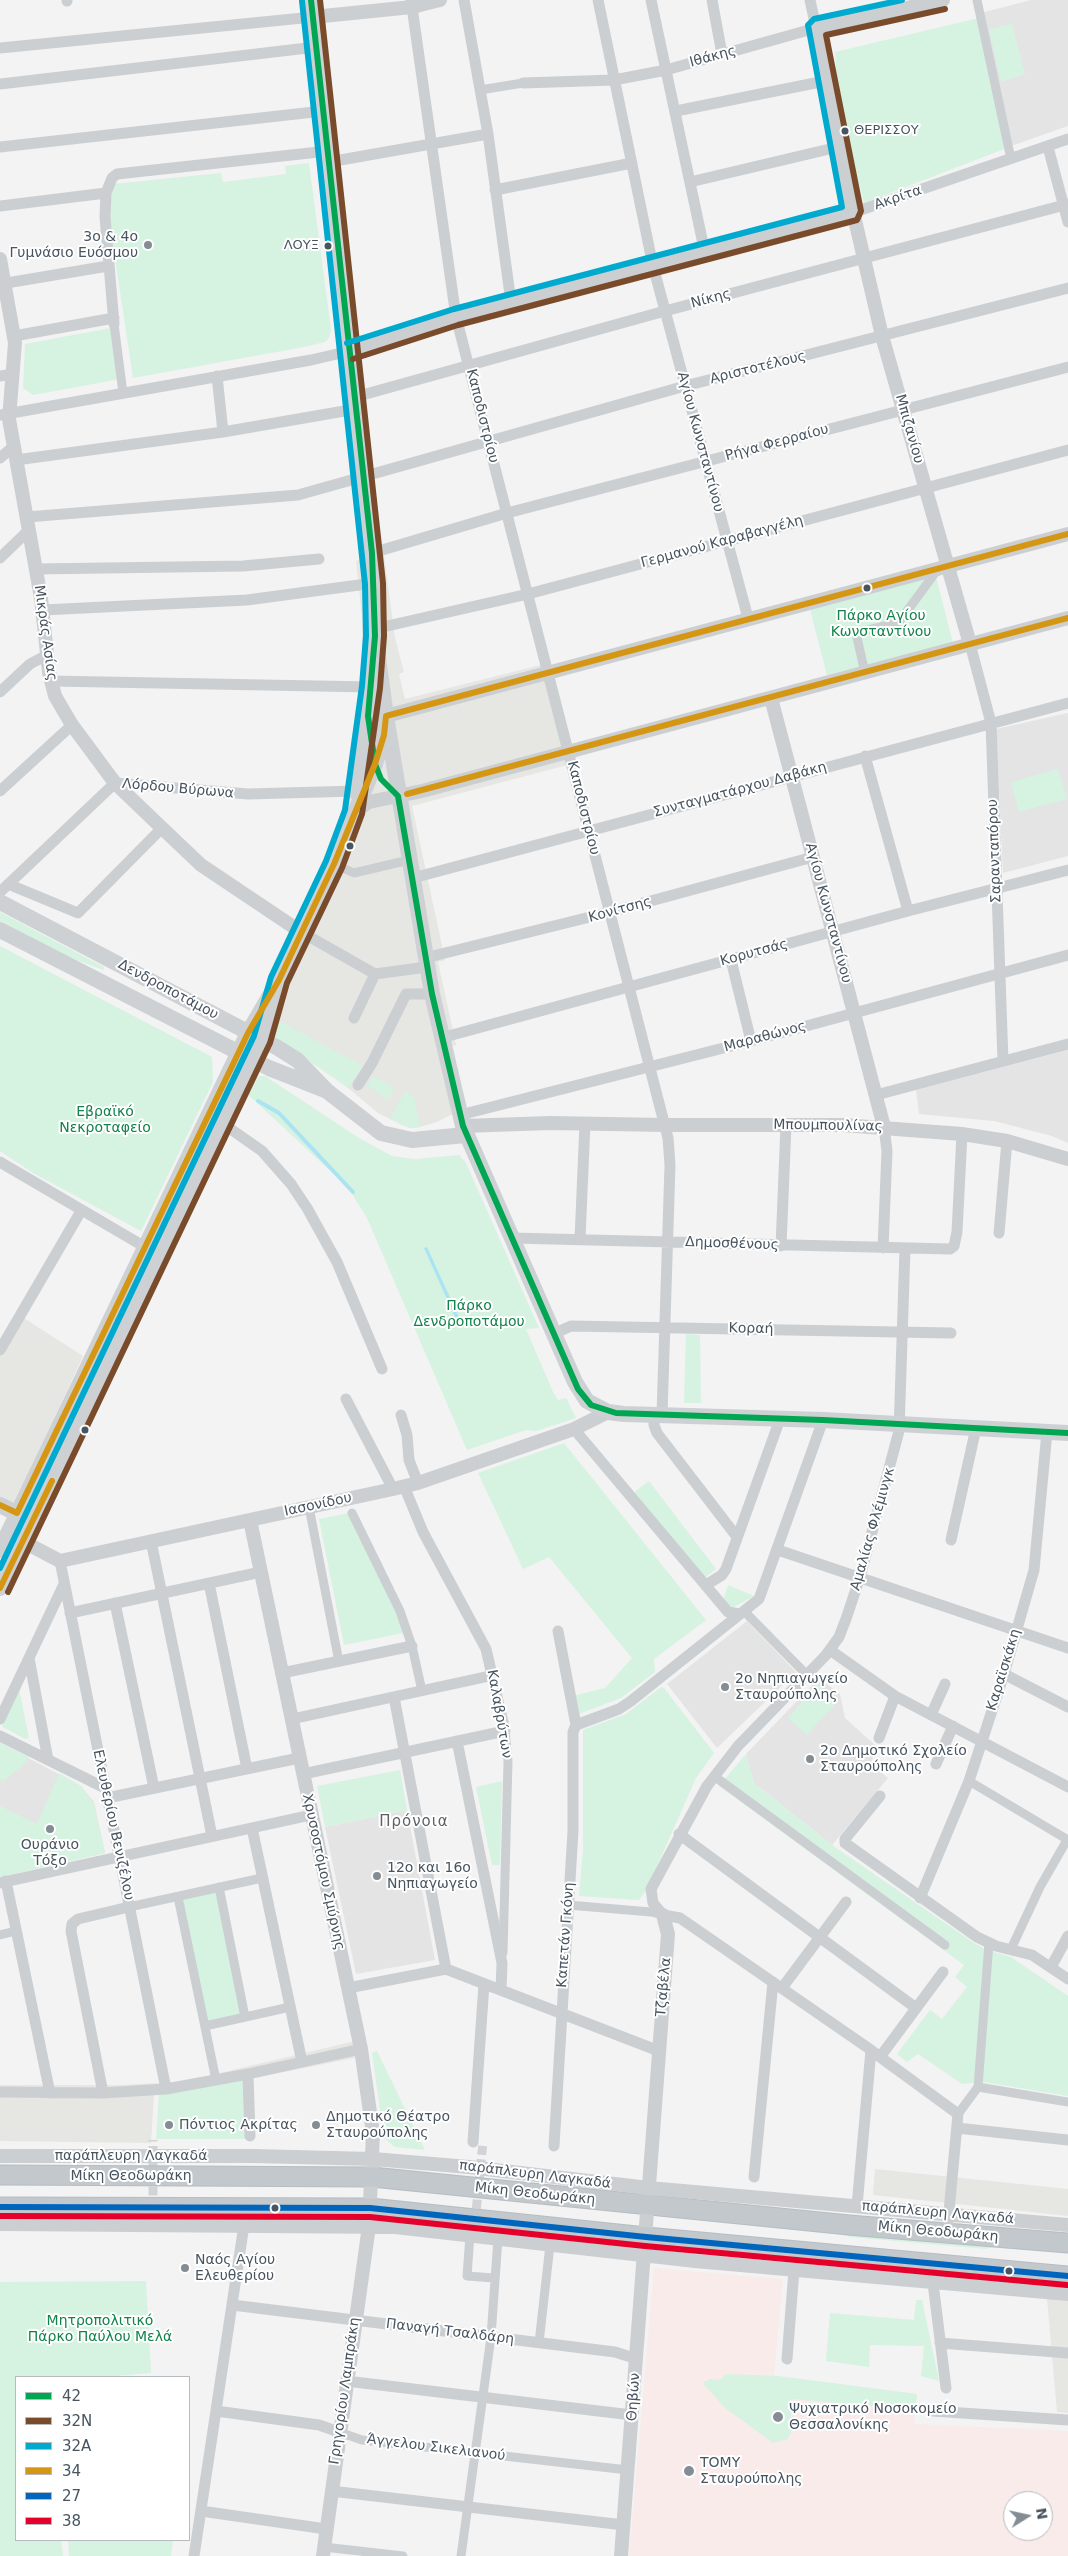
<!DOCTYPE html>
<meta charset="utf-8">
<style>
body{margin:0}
#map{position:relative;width:1068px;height:2556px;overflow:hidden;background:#f3f3f3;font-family:"DejaVu Sans",sans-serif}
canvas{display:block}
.legend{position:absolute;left:15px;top:2376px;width:175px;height:165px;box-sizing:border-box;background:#fff;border:1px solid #b6bbc0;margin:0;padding:6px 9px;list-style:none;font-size:15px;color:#485561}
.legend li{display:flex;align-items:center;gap:10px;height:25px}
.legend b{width:25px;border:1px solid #b6bbc0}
.north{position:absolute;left:1003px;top:2491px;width:50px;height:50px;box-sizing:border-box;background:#fff;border:1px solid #b6bbc0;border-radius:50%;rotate:80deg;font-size:14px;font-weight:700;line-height:20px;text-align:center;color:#485561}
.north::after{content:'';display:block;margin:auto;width:18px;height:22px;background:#848c94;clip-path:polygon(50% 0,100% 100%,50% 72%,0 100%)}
</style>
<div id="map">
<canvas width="1068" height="2556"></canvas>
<ul class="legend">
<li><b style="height:6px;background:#00a651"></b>42</li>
<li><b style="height:6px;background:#7a4b2a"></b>32Ν</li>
<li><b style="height:6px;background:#00a9ce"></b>32Α</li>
<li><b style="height:6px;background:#d49613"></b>34</li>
<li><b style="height:6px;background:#0065bd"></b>27</li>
<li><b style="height:6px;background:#e4002b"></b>38</li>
</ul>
<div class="north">N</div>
</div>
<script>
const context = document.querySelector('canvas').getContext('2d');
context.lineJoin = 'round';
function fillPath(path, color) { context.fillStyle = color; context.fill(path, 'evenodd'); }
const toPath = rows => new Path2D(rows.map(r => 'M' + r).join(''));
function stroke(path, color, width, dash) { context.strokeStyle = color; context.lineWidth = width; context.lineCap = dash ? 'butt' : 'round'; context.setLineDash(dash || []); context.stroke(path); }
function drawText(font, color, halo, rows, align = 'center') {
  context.font = font + ' "DejaVu Sans",sans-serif'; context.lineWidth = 4; context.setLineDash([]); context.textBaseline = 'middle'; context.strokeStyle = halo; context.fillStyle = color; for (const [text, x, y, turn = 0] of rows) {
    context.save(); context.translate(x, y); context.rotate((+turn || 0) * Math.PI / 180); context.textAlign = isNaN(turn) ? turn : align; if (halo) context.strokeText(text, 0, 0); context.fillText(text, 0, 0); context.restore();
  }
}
fillPath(toPath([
 [384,555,395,638,404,672,399,674,405,699,548,663,575,763,412,806,441,941,445,960,438,962,456,1045,451,1046,466,1107,437,1122,416,1128,404,1126,378,1113,346,1086,268,1032,296,918,334,843,351,783,362,680,362,617,356,561],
 [19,1315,83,1356,13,1508,0,1501,0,1351],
 [355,2041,359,2057,175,2094,154,2095,151,2143,0,2141,0,2085,118,2085,182,2082],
 [875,2169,1068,2189,1068,2216,873,2195],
 [1047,2298,1068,2301,1068,2413,1057,2412]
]), '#e6e6e2');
fillPath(toPath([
 [1031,0,1068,0,1068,126,1011,146,981,13],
 [1068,713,1068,856,1003,873,996,729],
 [1068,1050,1068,1143,1052,1136,994,1121,919,1114,916,1090],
 [747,1621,796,1672,717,1748,667,1684],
 [819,1678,840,1694,845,1718,876,1746,871,1764,888,1778,832,1845,754,1783,746,1754],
 [0,1743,81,1786,94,1802,105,1853,0,1877],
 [407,1810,435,1960,356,1974,325,1827]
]), '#e4e4e5');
fillPath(toPath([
 [654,2268,783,2279,774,2376,917,2394,914,2424,1068,2431,1068,2556,629,2556],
 [1013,2501,1043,2501,1043,2531,1013,2531]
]), '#f8ebea');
fillPath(toPath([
 [979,18,1007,148,864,203,850,150,837,81,835,52],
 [1012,24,1025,74,1001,82,989,29],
 [309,163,331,330,329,338,325,342,304,347,133,378,111,232,109,199,113,184,221,173,223,182,286,174,285,166],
 [111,328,120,379,33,395,23,388,25,344],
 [935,573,953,643,827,675,809,606],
 [1058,769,1067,799,1019,812,1011,782],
 [0,912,104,967,104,970,68,957,0,921],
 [0,946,212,1057,213,1082,141,1231,33,1173,0,1151],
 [280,1021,363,1066,348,1088,272,1035],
 [260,1076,265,1076,359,1138,392,1156,415,1159,459,1155,466,1163,539,1328,526,1329,553,1392,558,1400,566,1398,576,1418,536,1431,526,1430,467,1450,367,1218,350,1191,338,1178,243,1090,252,1080],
 [373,1076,394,1088,388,1100,367,1085],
 [405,1091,414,1097,420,1127,410,1128,390,1119],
 [686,1334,700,1335,701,1403,684,1403],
 [564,1443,706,1620,654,1659,655,1672,621,1698,576,1715,573,1696,605,1688,632,1658,549,1557,523,1569,478,1473],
 [649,1481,716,1569,703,1579,633,1493],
 [349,1513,394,1605,403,1633,344,1645,319,1519],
 [728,1585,754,1596,732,1608,723,1601],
 [818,1685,837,1702,807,1735,788,1718],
 [661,1687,664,1688,714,1753,696,1778,646,1891,639,1900,579,1896,583,1851,583,1730,626,1714],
 [19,1689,29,1738,25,1739,3,1727,2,1724],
 [0,1743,29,1757,21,1767,3,1781,0,1779],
 [746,1754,754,1783,832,1845,974,1943,987,1950,1011,1957,1068,1996,1068,2096,984,2082,962,2084,918,2054,907,2062,897,2054,930,2010,942,2019,967,1987,955,1977,964,1965,719,1786],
 [400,1770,407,1810,325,1827,317,1786],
 [59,1773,81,1786,94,1804,105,1853,0,1877,0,1806,37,1824],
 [502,1781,500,1865,492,1865,476,1787],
 [216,1892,241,2015,208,2022,182,1899],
 [377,2051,425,2150,395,2147,384,2138,372,2053],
 [246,2078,247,2139,156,2139,159,2093],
 [857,2232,997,2246,986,2249,850,2237,840,2234],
 [146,2281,151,2373,102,2377,16,2377,16,2540,61,2540,63,2556,0,2556,0,2282],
 [916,2300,922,2300,939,2381,921,2376,924,2346,870,2345,869,2367,826,2361,830,2313,914,2320],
 [726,2374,778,2376,917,2394,915,2410,791,2399,791,2433,787,2439,773,2443,724,2407,703,2383,710,2379,720,2380],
 [68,2540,173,2540,171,2556,69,2556]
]), '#d6f2e1');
fillPath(toPath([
 [427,1247,462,1324,459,1326,424,1248]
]), '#aae4f2');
stroke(toPath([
 [258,1101,279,1113,353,1192]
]), '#aae4f2', 4);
stroke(toPath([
 [153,2209,153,2140],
 [475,2222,483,2142]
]), '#d1d3d6', 9, [9, 4.5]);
const trunk = toPath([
 [0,2175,372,2177,849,2225,1068,2243],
 [0,2207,370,2208,646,2237,1068,2276]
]);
stroke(trunk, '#b6bdc3', 21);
stroke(toPath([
 [977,0,1011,159],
 [480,90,523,83],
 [114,324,123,393],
 [865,673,856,633,899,622,935,573,941,569],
 [334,864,354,873,409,860],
 [309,1507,339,1662],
 [352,1513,400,1611,412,1646,422,1691],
 [744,1611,807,1675],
 [714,1776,945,1945],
 [969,1781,1068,1840],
 [219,1887,245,2017],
 [178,1897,216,2080],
 [568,1905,651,1912,663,1915],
 [129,1907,262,1878],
 [0,1935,16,1931],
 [1011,1949,1040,1887,1067,1840],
 [503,1953,508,1761,505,1731],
 [205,2026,290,2007],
 [978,2087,1068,2102],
 [958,2114,978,2087,989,1943],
 [470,2235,467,2276,494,2278],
 [539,2343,550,2245],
 [339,2432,362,2440,628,2470],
 [324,2547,403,2556],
 [461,2556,491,2337,498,2238]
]), '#cccfd2', 9);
stroke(toPath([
 [411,0,456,317,668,1138,670,1165,662,1415],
 [464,0,488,134,511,302],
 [598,0,653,266,748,618],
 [651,0,705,253],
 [712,0,722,54],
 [67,1,67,0],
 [0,48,313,17],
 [523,83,614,80,666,70,816,28,810,0],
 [0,84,316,47],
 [676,111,825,81],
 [0,147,323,111],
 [1048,147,1068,222],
 [329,162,488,134],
 [690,182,838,147],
 [495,190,632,163],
 [0,206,106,193],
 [852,213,1068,139],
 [0,284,108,266],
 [114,324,105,217,106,193,112,178,117,174,328,151],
 [14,336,114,318],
 [0,376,13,374],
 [217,376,223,432],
 [355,397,665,311,1068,204],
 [0,415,311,360,350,351],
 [0,458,14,446],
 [16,460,223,432,356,409],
 [27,517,298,495,685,386,1068,288],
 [372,553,507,513,1068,367],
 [0,558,29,530],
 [36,569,243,566,319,559],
 [43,610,247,600,374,583],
 [374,629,528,594,1068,450],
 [970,644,991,723,1003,1061],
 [51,681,371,687],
 [0,692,30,664,47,655],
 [865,756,908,911],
 [0,791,72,725],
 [413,878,1068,703],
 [8,884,78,913,162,828],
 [0,892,115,783,248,794,357,791],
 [301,932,375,974,427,967],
 [425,958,610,912,813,857],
 [731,960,751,1041],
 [354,1018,375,974],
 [441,1038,908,911,1068,870],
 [358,1085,372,1063,406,994,432,994],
 [876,1095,1068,1044],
 [460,1115,751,1041,1068,955],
 [222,1123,262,1151,291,1184,307,1208,337,1262,382,1369],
 [0,1162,145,1247],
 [999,1233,1007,1141],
 [512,1238,950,1249,954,1246,957,1232,962,1134],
 [580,1239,585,1123],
 [781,1246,786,1125],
 [883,1248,887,1151,884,1127],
 [553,1334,571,1326,951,1333],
 [0,1350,81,1211],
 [346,1399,393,1489],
 [654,1414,654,1425,657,1433,737,1537],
 [401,1415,407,1435,409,1460,418,1483],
 [574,1429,728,1612,740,1614],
 [951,1540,976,1428],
 [151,1541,212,1836],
 [778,1550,1068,1648],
 [60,1561,166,2089],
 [209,1583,247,1769],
 [706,1585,722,1575,726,1569,780,1419],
 [115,1603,154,1788],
 [70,1613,261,1572],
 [558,1631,576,1725],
 [830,1650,895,1696,1068,1787],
 [29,1658,48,1760],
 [282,1673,412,1646],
 [1004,1674,1068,1707],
 [394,1697,446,1969],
 [931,1715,945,1684],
 [0,1719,64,1584],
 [292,1719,494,1675],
 [576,1725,619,1709,631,1701,759,1599,823,1420],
 [0,1736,105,1788],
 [879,1738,895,1696],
 [457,1741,502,1963,501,1990],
 [936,1764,953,1726],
 [303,1774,505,1731,486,1649,423,1532,404,1486],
 [880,1796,845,1839,845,1843,977,1937,996,1946,1032,1955,1068,1979],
 [107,1798,299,1758],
 [252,1828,302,2062],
 [679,1834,916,2008],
 [6,1881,50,2093],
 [0,1883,311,1815],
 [920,1898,969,1781,1004,1674,1034,1570,1047,1432],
 [1051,1967,1068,1936],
 [348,1988,446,1969,659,2051],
 [782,1988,846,1902],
 [871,2050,680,1918,663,1915,653,1903,651,1889,707,1786,738,1746,826,1655,839,1637,846,1619,860,1577,899,1431,905,1249],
 [880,2057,958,2114,947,2233],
 [248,2074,250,2136],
 [0,2092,103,2093,166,2089,248,2074,361,2049],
 [103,2093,71,1931,72,1924,78,1919,129,1907],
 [957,2128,1068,2140],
 [473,2142,484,1984],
 [554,2146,573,1831,573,1732,576,1725],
 [754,2177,773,1982],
 [857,2206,871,2050,880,2057,943,1972],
 [933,2283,946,2388],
 [232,2305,615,2352,637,2359],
 [940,2343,1068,2353],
 [787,2359,794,2270],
 [346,2381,632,2415],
 [216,2411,319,2425,339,2432],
 [932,2411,1068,2420],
 [331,2491,624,2525],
 [201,2511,326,2529],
 [194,2556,244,2225]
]), '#cccfd2', 11);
stroke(toPath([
 [943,0,816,28,838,147,882,336,970,644],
 [313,17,412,7,440,0],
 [0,259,15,343,9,419,41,598,49,672,55,696,72,725,115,783,162,828,201,865,301,932],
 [350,351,456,317,705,253,852,213],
 [771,698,884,1127],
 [386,716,1068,534],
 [354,812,369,802,422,791,1068,618],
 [463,1126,550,1123,666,1125,843,1125,962,1134,1007,1141,1068,1159],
 [250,1520,361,2049,373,2133,369,2226,323,2556],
 [22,1541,60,1561,393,1489,418,1483,574,1429,608,1412],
 [0,2156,254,2156,373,2159,469,2167,649,2188,1068,2225],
 [0,2224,395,2227,695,2261,1068,2294],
 [621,2556,668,1934,663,1915]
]), '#cccfd2', 14);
stroke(toPath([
 [311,0,374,583,375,636,371,687,357,793],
 [386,716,432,994,463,1126,575,1382,587,1401,608,1412,624,1414,823,1420,1068,1433],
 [0,902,278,1048,297,1060,327,1091,381,1133,412,1140,466,1135],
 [0,930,269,1068,325,1090],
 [0,1505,26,1518],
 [0,1550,248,1033,279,980,334,864,375,764,384,735,386,716,375,636],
 [0,1588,262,1039,275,997]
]), '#ced1d4', 16);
stroke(trunk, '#c2c8cc', 19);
stroke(toPath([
 [311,0,372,553,375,636,368,716,375,764,381,779,398,796,432,994,463,1126,578,1389,591,1405,616,1413,823,1420,1068,1433]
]), '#00a651', 6);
stroke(toPath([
 [353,359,458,325,857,220,861,211,826,35,945,9],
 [8,1592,270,1043,287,983,342,868,362,814,380,688,384,636,383,583,320,0]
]), '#7a4b2a', 6);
stroke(toPath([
 [347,343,454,309,842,207,808,25,814,19,902,0],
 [0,1568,254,1036,271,977,326,861,345,810,362,686,366,636,365,584,302,1]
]), '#00a9ce', 6);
stroke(toPath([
 [407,794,1068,618],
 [0,1505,17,1513,248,1033,279,980,334,864,375,764,384,735,386,716,1068,534],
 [0,1588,52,1481]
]), '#d49613', 6);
stroke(toPath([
 [0,2207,370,2208,646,2237,1068,2276]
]), '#0065bd', 6);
stroke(toPath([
 [0,2216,370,2217,645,2246,1067,2285]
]), '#e4002b', 6);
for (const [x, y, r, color] of [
 [845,131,4.5,"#485561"],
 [148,245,5,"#848c94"],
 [328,246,4.5,"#485561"],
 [867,588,4.5,"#485561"],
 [350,846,4.5,"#485561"],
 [85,1430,4.5,"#485561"],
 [725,1687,5,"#848c94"],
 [810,1759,5,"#848c94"],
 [50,1829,5,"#848c94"],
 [377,1876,5,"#848c94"],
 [169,2125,5,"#848c94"],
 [316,2125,5,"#848c94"],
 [275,2208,4.5,"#485561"],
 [185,2268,5,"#848c94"],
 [1009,2271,4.5,"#485561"],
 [778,2417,6,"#848c94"],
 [689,2471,6,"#848c94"]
]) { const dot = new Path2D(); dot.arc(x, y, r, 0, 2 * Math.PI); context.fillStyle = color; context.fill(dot); stroke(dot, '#fff', 2); }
drawText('13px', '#485561', '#fff', [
 ["ΘΕΡΙΣΣΟΥ",854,131],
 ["ΛΟΥΞ",319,246,"right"]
], 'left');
drawText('14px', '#485561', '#fff', [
 ["Ιθάκης",713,57,-15],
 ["Ακρίτα",898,198,-19],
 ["Νίκης",711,299,-15],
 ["Αριστοτέλους",758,368,-14],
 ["Καποδιστρίου",482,416,76],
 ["Μπιζανίου",909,429,74],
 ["Αγίου Κωνσταντίνου",700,442,75],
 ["Ρήγα Φερραίου",777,443,-15],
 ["Γερμανού Καραβαγγέλη",722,542,-15],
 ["Μικράς Ασίας",45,633,82],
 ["Λόρδου Βύρωνα",178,789,5],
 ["Συνταγματάρχου Δαβάκη",740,790,-15],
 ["Καποδιστρίου",583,808,76],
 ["Σαρανταπόρου",995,851,-92],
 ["Κονίτσης",620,910,-15],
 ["Αγίου Κωνσταντίνου",828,913,75],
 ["Κορυτσάς",754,953,-15],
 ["Δενδροποτάμου",168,990,28],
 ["Μαραθώνος",765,1037,-15],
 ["Μπουμπουλίνας",828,1126,1],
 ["Δημοσθένους",732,1244,2],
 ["Κοραή",751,1329,1],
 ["Ιασονίδου",318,1505,-12],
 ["Αμαλίας Φλέμινγκ",873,1529,-74],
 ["Καραϊσκάκη",1004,1670,-73],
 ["Καλαβρύτων",499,1714,80],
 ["Ελευθερίου Βενιζέλου",113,1825,78],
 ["Χρυσοστόμου Σμύρνης",323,1872,78],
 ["Καπετάν Γκόνη",566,1935,-86],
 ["Τζαβέλα",664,1987,-85],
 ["παράπλευρη Λαγκαδά",131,2156],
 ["παράπλευρη Λαγκαδά",535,2175,7],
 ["Μίκη Θεοδωράκη",131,2176],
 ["Μίκη Θεοδωράκη",535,2194,6],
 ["παράπλευρη Λαγκαδά",938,2213,5],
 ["Μίκη Θεοδωράκη",938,2232,5],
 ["Παναγή Τσαλδάρη",450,2332,7],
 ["Γρηγορίου Λαμπράκη",345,2391,-82],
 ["Θηβών",634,2397,-86],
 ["Άγγελου Σικελιανού",436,2448,7]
]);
drawText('14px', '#485561', '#fff', [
 ["3ο & 4ο",138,237,"right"],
 ["Γυμνάσιο Ευόσμου",138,253,"right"],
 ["2ο Νηπιαγωγείο",735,1679],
 ["Σταυρούπολης",735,1695],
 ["2ο Δημοτικό Σχολείο",820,1751],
 ["Σταυρούπολης",820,1767],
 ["Ουράνιο",50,1845,"center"],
 ["Τόξο",50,1861,"center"],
 ["12ο και 16ο",387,1868],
 ["Νηπιαγωγείο",387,1884],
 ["Δημοτικό Θέατρο",326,2117],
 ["Σταυρούπολης",326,2133],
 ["Πόντιος Ακρίτας",179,2125],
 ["Ναός Αγίου",195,2260],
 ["Ελευθερίου",195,2276],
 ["Ψυχιατρικό Νοσοκομείο",789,2409],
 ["Θεσσαλονίκης",789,2425],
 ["ΤΟΜΥ",700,2463],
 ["Σταυρούπολης",700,2479]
], 'left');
drawText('14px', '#12834a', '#fff', [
 ["Πάρκο Αγίου",881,616],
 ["Κωνσταντίνου",881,632],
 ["Εβραϊκό",105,1112],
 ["Νεκροταφείο",105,1128],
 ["Πάρκο",469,1306],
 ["Δενδροποτάμου",469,1322],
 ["Μητροπολιτικό",100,2321],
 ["Πάρκο Παύλου Μελά",100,2337]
]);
context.letterSpacing = '1px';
drawText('15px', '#5e6267', '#fff', [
 ["Πρόνοια",414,1822]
]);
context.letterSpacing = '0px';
</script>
